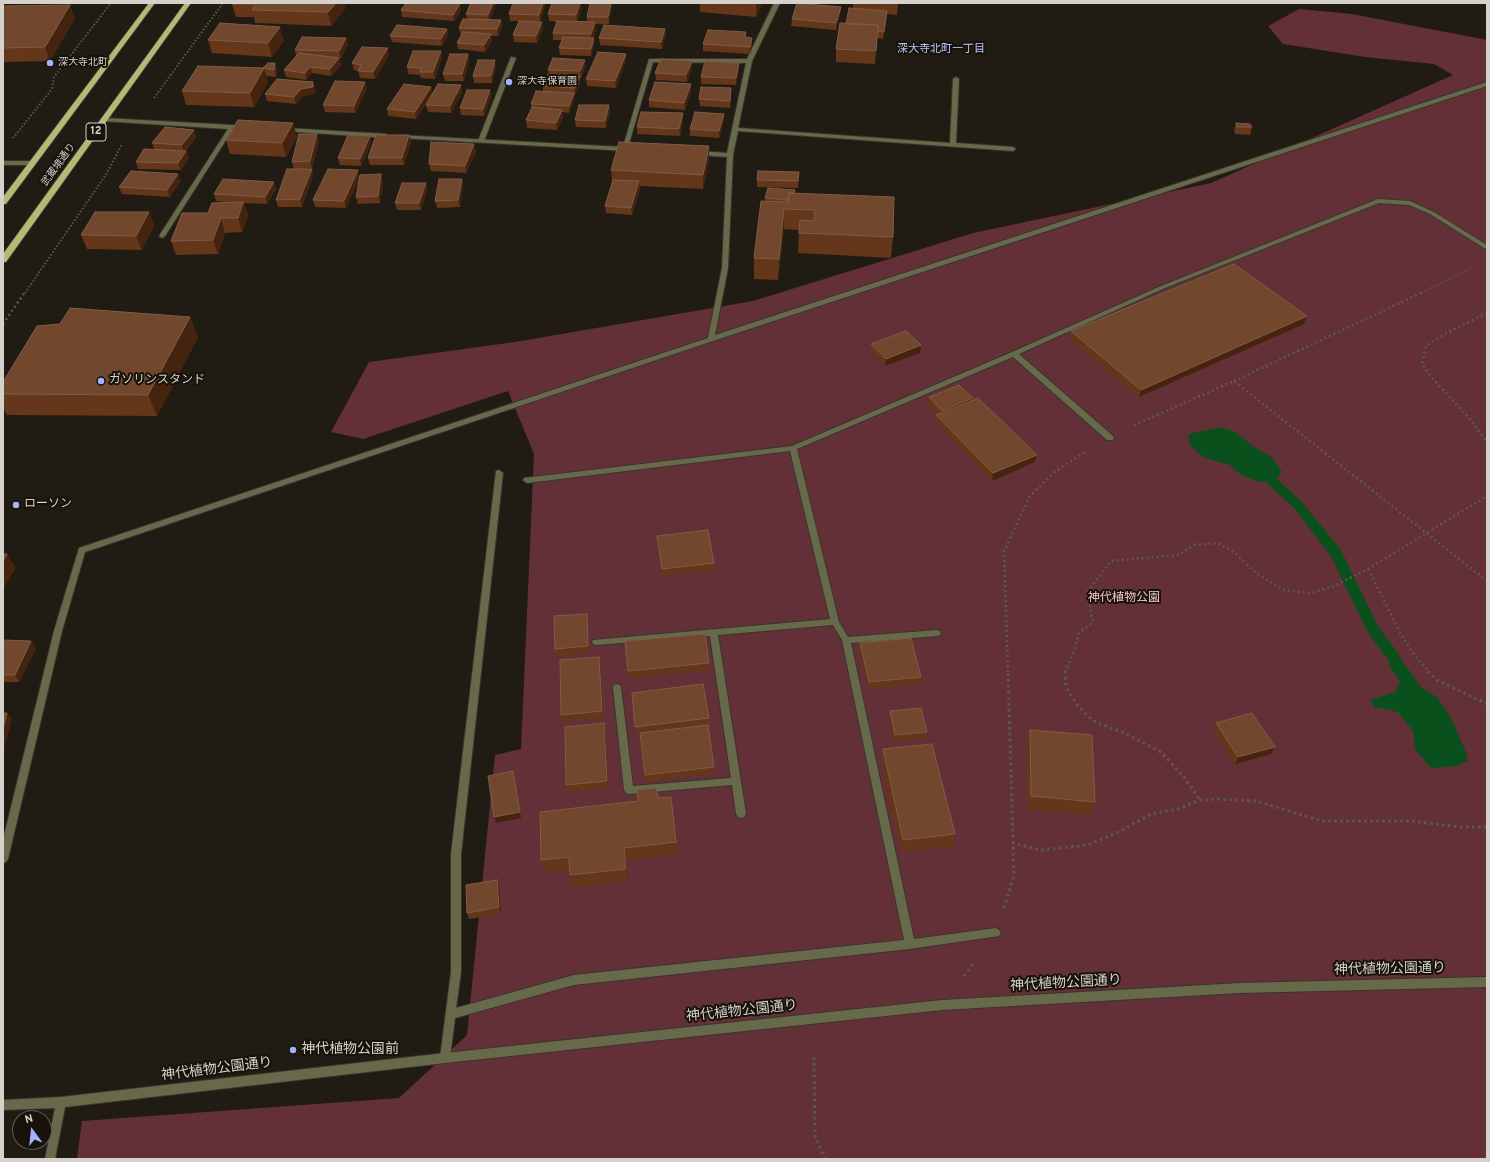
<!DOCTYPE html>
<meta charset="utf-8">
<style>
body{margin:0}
#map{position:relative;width:1490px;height:1162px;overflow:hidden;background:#201b13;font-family:Overpass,sans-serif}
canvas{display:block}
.frame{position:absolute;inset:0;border:4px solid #d5d2cc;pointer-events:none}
.north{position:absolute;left:12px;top:1110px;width:40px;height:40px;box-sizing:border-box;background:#17120a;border:1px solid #635f58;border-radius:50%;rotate:345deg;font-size:11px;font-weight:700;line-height:16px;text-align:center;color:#d5d2cc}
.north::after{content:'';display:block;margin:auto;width:14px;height:18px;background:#a0b3fd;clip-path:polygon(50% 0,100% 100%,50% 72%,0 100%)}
</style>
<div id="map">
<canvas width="1490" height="1162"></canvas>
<div class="frame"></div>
<div class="north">N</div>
</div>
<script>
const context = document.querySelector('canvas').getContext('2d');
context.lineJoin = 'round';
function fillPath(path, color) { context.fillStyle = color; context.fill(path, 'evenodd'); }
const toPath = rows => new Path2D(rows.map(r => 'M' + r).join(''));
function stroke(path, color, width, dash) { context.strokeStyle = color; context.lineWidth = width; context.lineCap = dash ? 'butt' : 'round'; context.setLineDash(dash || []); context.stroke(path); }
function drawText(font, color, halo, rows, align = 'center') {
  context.font = font + ' Overpass,"Noto Sans JP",sans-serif'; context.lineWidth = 4; context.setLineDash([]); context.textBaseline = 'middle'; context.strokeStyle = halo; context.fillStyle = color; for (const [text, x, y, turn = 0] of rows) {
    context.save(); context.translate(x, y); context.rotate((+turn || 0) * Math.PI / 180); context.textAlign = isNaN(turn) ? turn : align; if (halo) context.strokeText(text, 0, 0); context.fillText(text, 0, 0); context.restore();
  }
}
fillPath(toPath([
 [1299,9,1352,14,1487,40,1487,1159,77,1159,82,1121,399,1098,467,1035,495,755,521,749,534,454,508,391,363,439,331,432,369,362,515,342,753,301,973,233,1211,183,1453,75,1434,64,1365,57,1283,44,1268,26]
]), '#643037');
fillPath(toPath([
 [1221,427,1235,432,1257,449,1273,458,1282,472,1273,482,1259,482,1241,475,1230,465,1205,458,1190,446,1188,434],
 [1393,656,1400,658,1422,688,1437,697,1451,718,1465,750,1468,761,1457,766,1431,768,1415,749,1413,731,1398,712,1374,707,1370,700,1395,692,1400,682,1388,664]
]), '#0a501c');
fillPath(toPath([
 [1273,478,1277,479,1301,501,1341,550,1378,626,1400,656,1398,660,1393,661,1388,660,1368,633,1331,556,1293,507,1269,485,1267,482,1269,479,1273,478]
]), '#0a501c');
const service = toPath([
 [511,57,516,58,484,141,479,142,478,141,511,57],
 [1378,199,1410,201,1434,212,1487,245,1487,250,1430,214,1409,205,1379,203,1165,288,1019,354,1113,436,1114,438,1113,440,1107,440,1013,357,797,449,839,622,848,637,937,630,940,631,941,633,940,635,937,636,851,643,914,939,996,928,999,930,1001,933,999,936,910,949,574,985,455,1018,450,1058,449,1062,445,1063,441,1062,440,1058,451,972,451,854,496,471,499,470,503,473,461,854,461,972,456,1008,574,975,904,940,842,640,833,625,718,635,746,814,744,817,741,818,738,817,736,814,732,785,629,794,626,793,624,790,613,687,614,685,617,684,620,685,621,687,633,786,731,778,710,636,596,645,593,644,592,642,593,640,830,619,790,451,527,483,523,480,524,478,792,446,1012,352,1161,286,1378,199]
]);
const minor = toPath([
 [774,3,780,3,752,61,738,128,950,143,953,79,956,77,959,79,956,143,1013,147,1016,149,1013,151,738,131,733,155,728,268,715,335,1487,82,1487,86,713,341,85,552,62,631,8,859,6,862,3,863,3,840,54,631,79,548,708,338,722,268,727,157,699,155,696,153,699,151,727,153,746,63,653,62,628,147,631,149,628,151,400,138,398,137,398,135,623,147,649,59,747,59,774,3],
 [104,118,232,125,244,126,247,128,244,130,233,129,165,236,162,238,159,236,228,129,102,121,101,120,104,118],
 [286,128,386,134,389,136,386,138,284,131,283,130,286,128],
 [3,161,32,161,35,163,32,165,3,165,3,161]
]);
const tertiary = toPath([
 [1487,977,1487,987,1240,993,942,1010,445,1063,65,1107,55,1159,45,1159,55,1108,3,1110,3,1100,61,1097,445,1053,942,1000,1240,983,1487,977]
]);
const primary = toPath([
 [149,3,155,3,6,204,3,204,3,197,149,3],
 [185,3,191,3,6,262,3,262,3,254,185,3]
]);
stroke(service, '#39352d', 2);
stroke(minor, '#39352d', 2);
stroke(tertiary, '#39352d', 2);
stroke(primary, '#39352d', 2);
stroke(toPath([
 [154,98,223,3],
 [13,138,52,89,54,77,111,3],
 [25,293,107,173,122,144],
 [1421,293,1472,268]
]), '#5c5851', 2, [1.5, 2]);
stroke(toPath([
 [1487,313,1445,334,1426,346,1422,364,1432,378,1469,418,1487,442],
 [3,324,25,292],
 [1234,381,1423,292],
 [1134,425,1234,381,1487,581],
 [1368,569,1403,638,1416,657,1429,672],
 [1008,672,1004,551,1030,496,1053,473,1086,451],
 [1065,672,1073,654,1079,633,1093,622,1087,592,1111,561,1178,555,1194,545,1218,543,1234,552,1256,573,1283,590,1310,593,1332,587,1368,569,1487,496]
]), '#5c5851', 2.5, [2, 3]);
stroke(toPath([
 [1065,671,1066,687,1078,706,1093,721,1124,733,1161,752,1184,777,1200,800],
 [1428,671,1437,680,1487,704],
 [1012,843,1041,850,1088,845,1121,831,1151,814,1178,809,1200,800,1218,799,1256,801,1322,821,1411,821,1460,827,1487,827],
 [1004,908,1014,875,1008,671],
 [964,976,973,964],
 [814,1057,815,1136,825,1159]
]), '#5c5851', 3, [2.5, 3.5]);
fillPath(service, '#666a4a');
fillPath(minor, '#666a4a');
fillPath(tertiary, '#666a4a');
fillPath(primary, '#b2ba76');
fillPath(toPath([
 [232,3,344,3,345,9,331,26,255,23,254,17,236,17,232,4],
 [471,3,496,3,490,20,501,20,502,27,498,36,491,36,492,41,485,52,458,49,457,43,462,34,460,34,459,28,467,19,466,14],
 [546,3,540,21,510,21,509,14],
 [590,3,612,3,612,5,609,24,595,24,596,29,593,38,594,38,594,45,591,56,560,55,559,48,562,40,553,40,553,33,557,22,549,21,548,14,582,8,577,22,587,22,587,17],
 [700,3,762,3,756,17,700,12],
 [853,3,898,3,897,15,887,14,883,39,877,38,875,64,836,62,836,49,846,24,853,9],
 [3,6,75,18,50,61,3,62],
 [401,10,461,11,454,21,402,17],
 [840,14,836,30,791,26,792,19],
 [447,29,448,35,442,46,392,42,390,36],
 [543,29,537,43,514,42,513,35],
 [665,29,666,36,662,49,600,45,599,38],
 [346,38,348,45,341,58,339,58,341,65,331,76,312,73,306,80,286,77,284,70,296,56,295,50],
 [752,38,752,45,750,54,703,51,703,44],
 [208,40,284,40,272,57,212,53],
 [468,54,469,61,464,81,445,81,443,74],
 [626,54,626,61,616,88,587,86,586,79],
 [389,55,375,79,360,78,358,71,354,70,352,63],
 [442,58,435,79,421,78,420,75,408,74,407,67],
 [585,60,585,67,581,78,580,78,580,83,575,95,574,95,574,100,569,113,562,112,563,117,557,130,527,128,526,120,532,109,531,104,543,91,543,86,549,74,548,70],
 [692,61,692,68,687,82,656,80,655,73],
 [275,63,277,70,276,77,266,76,268,82,254,107,186,105,182,91,263,68],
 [496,67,492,83,474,83,473,76],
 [739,69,736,85,701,84,701,77],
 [461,85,462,92,451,113,428,112,426,105,430,97,416,119,388,116,387,109,433,93],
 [315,89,315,94,303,96,296,104,267,101,265,94],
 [367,89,355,113,325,112,323,105],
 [490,90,491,97,484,116,461,115,460,108],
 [691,91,685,110,649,107,649,100],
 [731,95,730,108,700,106,699,99],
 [609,105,610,112,606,128,576,127,575,120],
 [683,113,683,120,680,136,637,134,637,127],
 [724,121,719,138,690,136,690,129],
 [293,123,297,137,286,157,230,154,226,140],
 [1236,123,1252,127,1250,135,1235,134,1234,130],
 [194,130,196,137,186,151,189,158,181,170,138,169,136,162,154,149,152,143],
 [409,135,411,142,404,165,370,165,368,158],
 [319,141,312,168,306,169,312,169,313,176,302,207,278,207,276,200,294,169,292,162],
 [371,143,361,166,340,165,338,158],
 [474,144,476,152,466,173,431,171,429,164],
 [709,160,703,189,640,186,640,189,632,215,606,213,605,206,612,183,611,170],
 [799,172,798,188,757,187,757,180],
 [178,174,180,182,170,197,122,194,119,187],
 [360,177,383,182,380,203,358,204,356,197,360,177,346,208,315,207,313,200],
 [462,179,463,186,460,207,437,208,435,201],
 [426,183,427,190,421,210,397,210,395,203],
 [276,189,267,204,244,203,248,216,242,232,225,233,218,254,176,255,171,241,208,213,235,203,216,201,214,194],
 [795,193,893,237,891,258,798,253,799,230,784,229,778,280,754,279,754,258,765,201,765,198],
 [149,212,154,226,142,250,87,249,81,235],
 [190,317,198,337,157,416,7,415,3,408,3,382],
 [1304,324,1139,397,1070,339,1071,331],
 [871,344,920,353,885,366,870,352],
 [929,397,973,398,972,400,1037,455,1035,462,992,481,935,422,936,415,937,414,928,405],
 [657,536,714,563,714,570,662,576],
 [587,614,589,653,556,656,555,649],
 [3,640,36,648,19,682,3,682],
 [860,643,921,677,920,684,868,689,859,650],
 [709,663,709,670,629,678,628,671],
 [600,664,603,718,563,722,561,715],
 [632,693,709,718,709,725,691,727,714,767,714,773,645,782,640,734,636,734],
 [890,711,927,732,926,739,894,742,889,718],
 [1216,723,1271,754,1235,764,1213,730],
 [605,730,608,788,567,792,566,785],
 [1030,730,1095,802,1091,815,1027,809,1026,743],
 [883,749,955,834,952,847,901,852,881,763],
 [658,798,676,842,677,854,626,860,628,881,572,888,570,875,569,870,544,872,541,860,638,801],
 [499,887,501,914,469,919,467,913]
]), '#64361a');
fillPath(toPath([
 [336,3,344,3,345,9,331,26,328,12],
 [493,3,496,3,496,4,489,22,488,15],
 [543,3,546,3,540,21,539,15],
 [580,3,581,3,582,8,577,22,576,15],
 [611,3,612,3,612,5,609,24,608,17],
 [756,3,762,3,756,17],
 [460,4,461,11,454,21,453,15],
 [70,5,75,18,50,61,45,47],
 [841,7,840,14,836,30,836,23],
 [887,11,887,18,883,39],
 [501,20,502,27,498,36,497,29],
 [542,22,543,29,537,43,536,36],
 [595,22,596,29,592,41,591,34],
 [280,27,284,40,272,57,268,43],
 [447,29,448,35,442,46,441,39],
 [665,29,666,36,662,49,661,42],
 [491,34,492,41,485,52,484,45],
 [346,38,348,45,341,58,339,51],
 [594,38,594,45,591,56,591,49],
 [752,38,752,45,750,54,750,47],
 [388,48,389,55,375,79,373,72],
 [441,51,442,58,435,79,433,72],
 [468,54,469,61,464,81,462,74],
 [626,54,626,61,616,88,615,81],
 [339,58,341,65,331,76,330,69],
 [495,60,496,67,492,83,491,76],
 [585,60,585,67,581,78,580,71],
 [692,61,692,68,687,82,686,75],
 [275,63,277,70,276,77,274,70],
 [739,63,739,69,736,85,736,78],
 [310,67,312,73,306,80,305,73],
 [264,68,268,82,254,107,250,93],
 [580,76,580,83,575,95,575,88],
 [313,82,315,89,315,94,303,96,296,104,294,97,301,89],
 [365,82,367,89,355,113,354,106],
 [691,84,691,91,685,110,684,103],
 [461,85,462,92,451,113,450,106],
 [431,87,433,94,416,119,415,112],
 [731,88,731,95,730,108,730,101],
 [490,90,491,97,484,116,483,109],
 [574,93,574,100,569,113,569,106],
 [609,105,610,112,606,128,605,121],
 [562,110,563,117,557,130,556,123],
 [683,113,683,120,680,136,679,129],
 [724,114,724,121,719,138,719,131],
 [293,123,297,137,286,157,282,143],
 [194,130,196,137,184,152,182,145],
 [317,134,319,141,312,168,310,161],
 [409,135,411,142,404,165,402,158],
 [370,136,371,143,361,166,360,159],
 [474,144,476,152,466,173,465,166],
 [709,146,709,160,703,189,703,175],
 [186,151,189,158,181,170,178,163],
 [312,169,313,176,302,207,300,199],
 [358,170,360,177,346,208,344,201],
 [178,174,180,182,170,197,167,190],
 [381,174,383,182,380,203,378,196],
 [462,179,463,186,460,207,458,200],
 [639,181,640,189,632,215,631,208],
 [274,182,276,189,267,204,265,197],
 [426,183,427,190,421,210,419,203],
 [243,202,248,216,242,232,238,218],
 [784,209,784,229,778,280,779,259],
 [149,212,154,226,142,250,136,236],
 [221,218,225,233,218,254,213,240],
 [1307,316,1304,324,1139,397,1141,390],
 [190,317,198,337,157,416,148,395],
 [921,345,920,353,885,366,886,359],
 [973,398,971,405,941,418,942,411],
 [1037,455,1035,462,992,481,993,473],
 [7,554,16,568,3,589,3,561],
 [31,641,36,648,19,682,15,675],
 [599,657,600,664,603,718,602,711],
 [7,713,12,719,3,753,3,729],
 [604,723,605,730,608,788,607,781],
 [1275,747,1271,754,1235,764,1238,757],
 [513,771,521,818,496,823,494,817],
 [624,848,626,860,628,881,626,869],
 [497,880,499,887,501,914,499,907]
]), '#44240f');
const building = toPath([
 [232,3,336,3,328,12,252,10,255,4,232,4,232,3],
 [406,3,442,3,460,4,453,15,401,10,406,3],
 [471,3,493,3,488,15,466,14,471,3],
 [513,3,543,3,539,15,509,14,513,3],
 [552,3,580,3,576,15,548,14,552,3],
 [590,3,611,3,608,17,587,17,590,3],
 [797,3,841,7,836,23,792,19,797,3],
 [70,5,45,47,3,48,3,6,70,5],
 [849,8,887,11,884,32,878,31,878,25,846,24,849,8],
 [463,19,501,20,497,29,459,28,463,19],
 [519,21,542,22,536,36,513,35,519,21],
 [557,21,595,22,591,34,553,33,557,21],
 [220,23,280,27,268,43,208,40,220,23],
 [840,23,878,25,876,51,836,49,840,23],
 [397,25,447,29,441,39,390,36,397,25],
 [604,25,665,29,661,42,599,38,604,25],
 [708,30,746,32,745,37,752,38,750,47,703,44,708,30],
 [463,32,491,34,484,45,457,43,463,32],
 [302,37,346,38,339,51,295,50,302,37],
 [563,37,594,38,591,49,559,48,563,37],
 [362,47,388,48,373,72,358,71,361,65,352,63,362,47],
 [413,51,441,51,433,72,420,72,421,68,407,67,413,51],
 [598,52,626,54,615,81,586,79,598,52],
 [299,53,339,58,330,69,310,67,305,73,284,70,299,53],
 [450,54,468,54,462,74,443,74,450,54],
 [553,58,585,60,580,71,548,70,553,58],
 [661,59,692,61,686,75,655,73,661,59],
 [478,60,495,60,491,76,473,76,478,60],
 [705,61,739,63,736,78,701,77,705,61],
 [268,63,275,63,274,70,263,68,268,63],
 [198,66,264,68,250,93,182,91,198,66],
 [548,74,580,76,575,88,543,86,548,74],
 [277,79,313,82,313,87,301,89,294,97,265,94,277,79],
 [335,81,365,82,354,106,323,105,335,81],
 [655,82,691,84,684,103,649,100,655,82],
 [404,84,431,87,415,112,387,109,404,84],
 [438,84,461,85,450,106,426,105,438,84],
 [701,87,731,88,730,101,699,99,701,87],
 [467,90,490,90,483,109,460,108,467,90],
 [536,91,574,93,569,106,531,104,536,91],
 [579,105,609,105,605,121,575,120,579,105],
 [532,107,562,110,556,123,526,120,532,107],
 [641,112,683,113,679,129,637,127,641,112],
 [695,112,724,114,719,131,690,129,695,112],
 [238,120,293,123,282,143,226,140,238,120],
 [1236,123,1250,124,1252,127,1237,127,1236,123],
 [165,127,194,130,182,145,152,143,165,127],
 [299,134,317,134,310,161,292,162,299,134],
 [348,135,370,136,360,159,338,158,348,135],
 [376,135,409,135,402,158,368,158,376,135],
 [431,142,474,144,465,166,429,164,431,142],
 [619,142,709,146,703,175,611,170,619,142],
 [144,149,186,151,178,163,136,162,144,149],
 [287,169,312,169,300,199,276,200,287,169],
 [328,169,358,170,344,201,313,200,328,169],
 [131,171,178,174,167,190,119,187,131,171],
 [758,171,799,172,798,181,757,180,758,171],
 [381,174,378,196,356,197,360,175,381,174],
 [223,179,274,182,265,197,214,194,223,179],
 [439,179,462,179,458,200,435,201,439,179],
 [613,180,639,181,631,208,605,206,613,180],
 [402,183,426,183,419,203,395,203,402,183],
 [768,188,795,190,794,193,789,193,788,200,765,198,768,188],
 [789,193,894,197,893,237,799,233,800,220,814,221,815,210,784,209,779,259,754,258,761,201,788,202,789,193],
 [243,202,238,218,221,218,213,240,171,241,182,213,208,213,212,203,243,202],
 [95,212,149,212,136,236,81,235,95,212],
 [1234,264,1307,316,1141,390,1071,331,1234,264],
 [70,308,190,317,148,395,3,394,3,382,37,326,60,324,70,308],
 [906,331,921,345,886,359,871,344,906,331],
 [959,385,973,398,942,411,929,397,959,385],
 [978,398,1037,455,993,473,936,415,978,398],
 [708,530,714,563,662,569,657,536,708,530],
 [3,554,7,554,3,561,3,554],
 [587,614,588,646,555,649,554,616,587,614],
 [705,634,709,663,628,671,625,641,705,634],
 [911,638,921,677,869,682,860,643,911,638],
 [3,640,31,641,15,675,3,675,3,640],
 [599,657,602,711,561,715,560,660,599,657],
 [703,684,709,718,635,727,632,693,703,684],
 [921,708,927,732,895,735,890,711,921,708],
 [3,713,7,713,3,729,3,713],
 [1252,713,1275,747,1238,757,1216,723,1252,713],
 [604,723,607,781,566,785,565,727,604,723],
 [708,725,714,767,645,775,640,733,708,725],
 [1030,730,1092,735,1095,802,1031,796,1030,730],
 [932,744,955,834,903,840,883,749,932,744],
 [513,771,520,812,494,817,488,776,513,771],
 [656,788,658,798,671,797,676,842,624,848,626,869,570,875,569,857,541,860,540,812,638,801,637,790,656,788],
 [497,880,499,907,467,913,466,885,497,880]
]);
fillPath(building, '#71472d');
stroke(building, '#805c46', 1);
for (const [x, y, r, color] of [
 [50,63,4,"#a0b3fd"],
 [509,82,4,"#a0b3fd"],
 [101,381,4,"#a0b3fd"],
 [16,505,4,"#a0b3fd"],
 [293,1050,4,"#a0b3fd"]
]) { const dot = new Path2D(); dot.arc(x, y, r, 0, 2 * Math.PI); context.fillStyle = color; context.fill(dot); stroke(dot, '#17120a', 1.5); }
drawText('10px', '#d5d2cc', '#17120a', [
 ["深大寺北町",58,63],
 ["深大寺保育園",517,82]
], 'left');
drawText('10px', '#d5d2cc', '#17120a', [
 ["武蔵境通り",59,165,-54]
]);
drawText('11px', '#b5c4fb', '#17120a', [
 ["深大寺北町一丁目",941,50]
]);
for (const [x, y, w] of [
 [96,132,20]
]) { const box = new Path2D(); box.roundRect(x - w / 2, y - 9, w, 18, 3); context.fillStyle = '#17120a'; context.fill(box); stroke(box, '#d5d2cc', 1); }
drawText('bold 11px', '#d5d2cc', null, [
 ["12",96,132]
]);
drawText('12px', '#d5d2cc', '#17120a', [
 ["ガソリンスタンド",109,381],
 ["ローソン",24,505]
], 'left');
drawText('12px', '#f9cacd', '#17120a', [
 ["神代植物公園",1124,599]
]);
drawText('14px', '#d5d2cc', '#17120a', [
 ["神代植物公園通り",1390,970,-1],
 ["神代植物公園通り",1066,984,-3],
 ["神代植物公園通り",742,1012,-6],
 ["神代植物公園通り",217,1070,-7]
]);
drawText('14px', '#d5d2cc', '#17120a', [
 ["神代植物公園前",301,1050]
], 'left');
</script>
